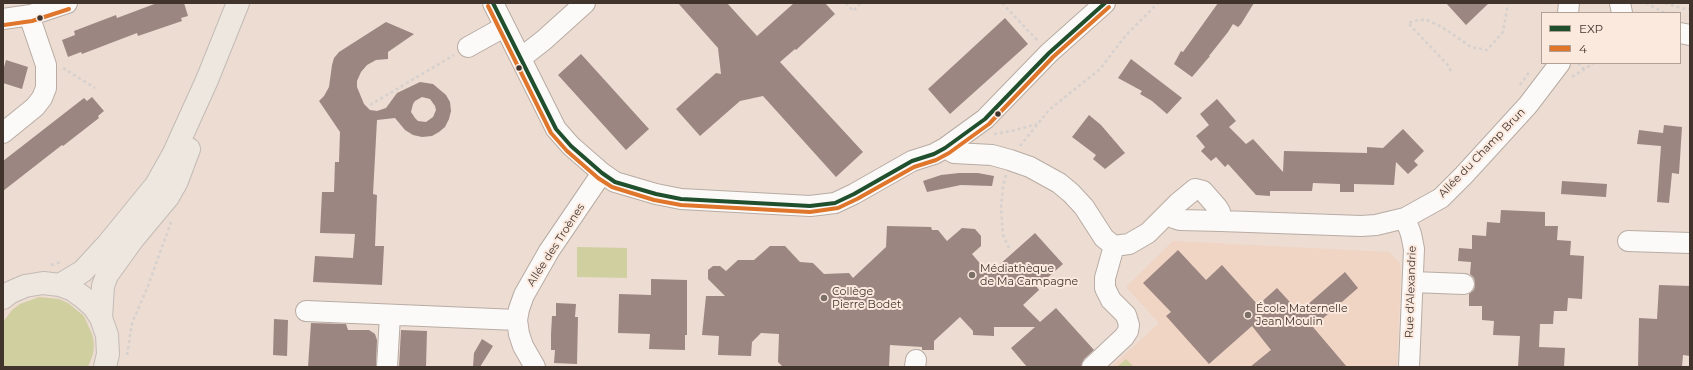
<!DOCTYPE html>
<meta charset="utf-8">
<style>
body{margin:0}
#map{position:relative;width:1693px;height:370px;overflow:hidden;background:#ecdcd2;font-family:Montserrat,sans-serif}
canvas{display:block}
.frame{position:absolute;inset:0;border:4px solid #40342d;pointer-events:none}
.legend{position:absolute;left:1541px;top:12px;width:140px;height:52px;box-sizing:border-box;background:#fbe9de;border:1px solid #b0a197;margin:0;padding:5px 7px;list-style:none;font-size:12px;color:#40342d}
.legend li{display:flex;align-items:center;gap:8px;height:20px}
.legend b{width:20px;border:1px solid #b0a197}
</style>
<div id="map">
<canvas width="1693" height="370"></canvas>
<div class="frame"></div>
<ul class="legend">
<li><b style="height:5px;background:#204f2d"></b>EXP</li>
<li><b style="height:5px;background:#df762b"></b>4</li>
</ul>
</div>
<script>
const context = document.querySelector('canvas').getContext('2d');
context.lineJoin = 'round';
function fillPath(path, color) { context.fillStyle = color; context.fill(path, 'evenodd'); }
const toPath = rows => new Path2D(rows.map(r => 'M' + r).join(''));
function stroke(path, color, width, dash) { context.strokeStyle = color; context.lineWidth = width; context.lineCap = dash ? 'butt' : 'round'; context.setLineDash(dash || []); context.stroke(path); }
function drawText(font, color, halo, rows, align = 'center') {
  context.font = font + ' Montserrat,sans-serif'; context.lineWidth = 4; context.setLineDash([]); context.textBaseline = 'middle'; context.strokeStyle = halo; context.fillStyle = color; for (const [text, x, y, turn = 0] of rows) {
    context.save(); context.translate(x, y); context.rotate((+turn || 0) * Math.PI / 180); context.textAlign = isNaN(turn) ? turn : align; if (halo) context.strokeText(text, 0, 0); context.fillText(text, 0, 0); context.restore();
  }
}
fillPath(toPath([
 [1173,241,1389,252,1399,262,1401,272,1397,367,1111,367,1159,323,1126,287]
]), '#f0d4c4');
fillPath(toPath([
 [577,247,627,248,627,278,577,277],
 [39,297,59,299,68,303,84,316,92,334,94,344,93,354,88,367,3,367,3,322,12,310,20,304],
 [1126,359,1134,367,1117,367]
]), '#cfcfa0');
fillPath(toPath([
 [157,3,184,3,188,16,181,18,182,21,138,36,137,33,82,54,81,52,68,57,62,40,75,35,74,31,116,15,117,18],
 [678,3,727,3,757,36,794,3,825,3,835,14,796,50,795,49,780,62,863,152,836,177,763,96,740,101,700,136,676,109,716,73,721,74,718,48],
 [1218,3,1254,3,1241,24,1238,27,1233,24,1228,32,1209,56,1210,56,1192,77,1174,64,1181,51,1183,52],
 [1446,3,1489,3,1466,25],
 [1005,18,1028,44,950,114,928,89],
 [386,22,414,34,388,52,388,59,376,60,367,65,361,72,357,81,357,87,364,104,370,110,377,111,386,108,397,93,420,82,433,84,446,95,450,102,451,111,449,119,445,127,439,132,432,136,422,137,413,135,405,130,395,118,377,120,373,194,377,195,375,246,384,246,382,285,313,282,315,256,353,258,355,234,320,233,322,192,334,192,335,162,339,162,340,132,319,101,324,96,329,87,332,65,334,58,339,52],
 [422,97,430,99,435,106,436,110,433,117,426,122,418,121,415,118,411,112,413,104,415,101],
 [581,54,649,129,626,150,558,75],
 [1131,59,1182,98,1167,114,1152,101,1140,94,1142,91,1118,78],
 [6,60,28,67,22,89,3,83,3,71],
 [92,97,104,111,98,116,99,118,63,146,62,145,3,191,3,161,84,98,87,101],
 [1217,99,1236,121,1229,127,1246,144,1253,139,1283,172,1284,151,1367,153,1367,147,1383,148,1403,129,1424,151,1414,161,1418,165,1408,174,1396,162,1394,185,1354,184,1354,192,1340,192,1340,184,1313,183,1312,191,1270,191,1270,196,1256,195,1228,164,1225,167,1216,157,1211,161,1201,151,1205,147,1196,136,1209,125,1200,114],
 [1089,115,1101,125,1125,153,1105,169,1093,159,1096,155,1072,137],
 [1664,125,1682,127,1679,174,1672,173,1669,203,1657,202,1661,146,1637,144,1639,130,1663,133],
 [959,173,978,173,994,176,992,186,961,185,927,192,923,181,941,175],
 [1562,181,1607,184,1606,197,1561,194],
 [1501,210,1545,212,1545,226,1558,226,1557,240,1571,241,1570,255,1584,256,1582,299,1568,298,1567,311,1554,311,1553,324,1540,324,1539,347,1565,348,1564,367,1518,367,1520,336,1493,335,1494,321,1482,320,1482,306,1469,306,1469,294,1474,290,1475,284,1474,278,1470,274,1471,262,1458,261,1459,248,1472,249,1472,235,1486,236,1487,222,1500,223],
 [887,226,931,227,932,230,938,230,947,241,962,228,975,229,981,236,981,246,972,254,989,274,1035,233,1063,264,1037,287,1039,290,1023,305,1040,322,1056,308,1094,350,1084,359,1081,367,1027,367,1011,348,1035,327,994,327,994,336,973,335,973,331,960,317,934,341,934,350,922,350,922,347,890,345,889,367,783,367,778,362,779,334,761,333,752,342,751,356,718,355,719,336,702,335,706,296,725,296,708,279,708,270,713,266,720,266,726,271,738,260,754,260,770,246,785,246,800,262,813,263,824,274,849,273,853,278,886,247],
 [1178,250,1206,280,1222,265,1258,305,1277,288,1299,312,1345,272,1358,288,1313,327,1347,367,1250,367,1271,350,1252,326,1209,364,1166,316,1171,312,1143,283],
 [651,279,687,280,687,335,685,335,685,350,649,349,650,334,618,333,619,294,651,295],
 [1659,285,1690,286,1690,356,1683,355,1682,367,1638,367,1639,318,1657,319],
 [556,303,576,304,575,317,578,317,577,364,554,363,555,350,551,350,551,334,552,316,556,316],
 [274,319,288,320,287,356,273,355],
 [311,323,346,324,348,330,369,330,375,334,377,340,376,367,308,367],
 [401,330,427,331,426,367,399,367],
 [482,339,493,346,480,367,473,367,474,353]
]), '#9c8682');
const minor = toPath([
 [493,3,556,129,571,146,602,173,615,182,656,194,681,199,810,206,835,203,854,194,912,161,934,154,945,148,985,119,1049,53,1105,3],
 [1620,3,1622,13],
 [1568,13,1569,3],
 [3,19,31,15,67,3],
 [1680,33,1690,35],
 [468,47,504,27],
 [521,58,544,40,585,3],
 [3,133,35,107,42,98,46,88,46,65,32,24,31,15],
 [945,148,954,153,992,155,1010,160,1030,167,1059,183,1071,193,1084,207,1104,238,1114,246,1105,278,1105,288,1111,300,1126,315,1129,325,1128,331,1124,337,1092,367],
 [1167,214,1174,218,1180,220,1221,221],
 [1405,218,1411,234,1414,249,1409,367],
 [1628,241,1690,243],
 [1114,246,1129,244,1148,233,1178,203,1195,189,1203,191,1217,207,1220,212,1221,221,1361,226,1376,225,1405,218,1441,198,1464,175,1528,105,1560,63],
 [1413,282,1464,284],
 [306,311,517,320],
 [387,367,390,316],
 [535,367,523,346,519,334,517,320,519,309,524,295,549,251,602,173],
 [915,367,916,360]
]);
const major = toPath([
 [60,285,83,271,107,245,156,185,173,155,207,80,238,3],
 [3,298,9,293,25,286,43,283,60,285,73,290,84,298,94,307,101,318,107,335,108,354,105,367],
 [101,318,103,286,107,275,133,239,168,197,177,181,189,149]
]);
stroke(minor, '#b8aca4', 22);
stroke(major, '#c3bbb6', 24);
stroke(toPath([
 [846,3,853,11,861,3],
 [1002,3,1038,41],
 [1543,3,1553,3],
 [1646,3,1665,13],
 [1665,3,1681,8,1690,9],
 [1578,63,1584,69],
 [63,68,95,88],
 [1451,71,1447,64,1408,23,1418,20,1427,20,1442,27,1471,47,1487,50,1503,32,1508,3],
 [1572,77,1594,63],
 [1520,85,1530,71],
 [370,105,454,55],
 [994,134,1012,131,1037,124],
 [1020,146,1049,110,1100,69,1126,35,1158,3],
 [1006,175,1003,186,1001,208,1003,235,1009,248],
 [51,265,61,262],
 [127,355,132,323,148,286,171,222]
]), '#d6d1ce', 2.5, [3, 3]);
stroke(minor, '#fcfaf8', 20);
stroke(major, '#ede7df', 22);
stroke(toPath([
 [493,3,556,129,571,146,602,173,615,182,656,194,681,199,810,206,835,203,854,194,912,161,934,154,945,148,985,119,1049,53,1105,3]
]), '#204f2d', 4);
stroke(toPath([
 [488,6,551,133,567,151,598,178,612,187,654,200,681,205,810,212,838,208,857,199,914,167,936,160,949,153,989,124,1053,57,1109,7],
 [4,25,32,21,69,9]
]), '#df762b', 4);
for (const [x, y, r, color] of [
 [40,18,3.5,"#40342d"],
 [519,68,3.5,"#40342d"],
 [998,114,3.5,"#40342d"],
 [972,275,4,"#7c6f67"],
 [824,298,4,"#7c6f67"],
 [1248,315,4,"#7c6f67"]
]) { const dot = new Path2D(); dot.arc(x, y, r, 0, 2 * Math.PI); context.fillStyle = color; context.fill(dot); stroke(dot, '#fbe9de', 1.5); }
drawText('11px', '#40342d', '#fbe9de', [
 ["Allée du Champ Brun",1482,153,-46],
 ["Allée des Troènes",556,245,-57],
 ["Rue d'Alexandrie",1411,292,-88]
]);
drawText('11px', '#40342d', '#fbe9de', [
 ["Médiathèque",980,269],
 ["de Ma Campagne",980,282],
 ["Collège",832,292],
 ["Pierre Bodet",832,305],
 ["École Maternelle",1256,309],
 ["Jean Moulin",1256,322]
], 'left');
</script>
